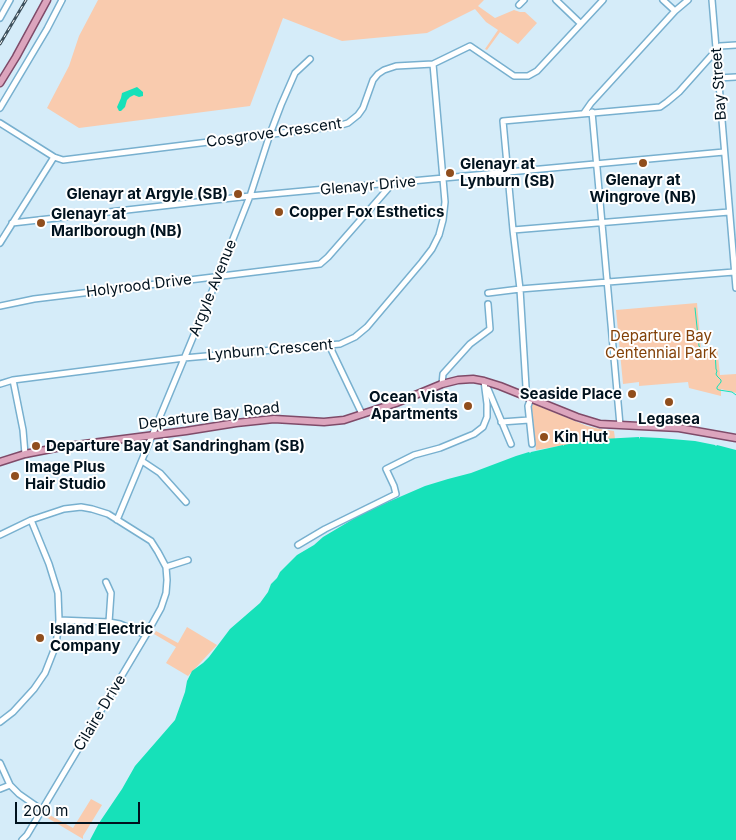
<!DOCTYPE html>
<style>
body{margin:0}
#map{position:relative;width:736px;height:840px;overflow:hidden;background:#d5ecf9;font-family:Inter,sans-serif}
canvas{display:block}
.scale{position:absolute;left:15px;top:802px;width:125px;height:22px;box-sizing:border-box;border:2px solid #00121e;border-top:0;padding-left:6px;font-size:15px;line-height:18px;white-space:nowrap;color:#00121e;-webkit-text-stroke:4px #fff;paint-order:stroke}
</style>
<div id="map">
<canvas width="736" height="840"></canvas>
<div class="scale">200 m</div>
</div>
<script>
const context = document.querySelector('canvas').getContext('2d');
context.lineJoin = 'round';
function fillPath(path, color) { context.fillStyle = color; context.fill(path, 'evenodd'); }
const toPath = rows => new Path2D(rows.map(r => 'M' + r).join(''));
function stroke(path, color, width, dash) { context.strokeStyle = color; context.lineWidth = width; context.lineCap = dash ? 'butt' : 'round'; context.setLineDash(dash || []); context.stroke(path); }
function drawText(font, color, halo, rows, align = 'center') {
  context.font = font + ' Inter,sans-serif'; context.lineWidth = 4; context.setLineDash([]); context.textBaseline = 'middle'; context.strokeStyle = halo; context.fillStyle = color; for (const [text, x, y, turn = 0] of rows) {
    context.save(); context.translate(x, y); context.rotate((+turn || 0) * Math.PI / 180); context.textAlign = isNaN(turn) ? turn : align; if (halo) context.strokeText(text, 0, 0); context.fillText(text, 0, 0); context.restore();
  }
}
fillPath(toPath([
 [98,0,484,0,478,6,495,18,514,10,520,12,525,12,537,23,518,44,500,32,487,50,485,49,498,30,486,22,475,9,427,33,342,41,283,18,250,106,79,128,47,108,69,66,79,36],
 [697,303,701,348,717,347,720,375,736,374,736,393,721,389,721,396,689,388,688,382,639,386,639,382,623,384,616,310],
 [531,403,587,426,600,429,614,431,615,439,588,441,536,450],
 [187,627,217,645,188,676,166,663,176,647,154,634,156,631,178,643],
 [91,799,102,805,83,836,83,839,46,817,48,814,73,828]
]), '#f9cbae');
fillPath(toPath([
 [137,87,143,92,143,96,139,97,134,95,130,97,127,100,125,107,121,111,119,111,117,107,121,98,122,93],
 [639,437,639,439,640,437,660,438,695,441,715,445,716,446,717,445,736,450,736,840,90,840,99,823,122,789,135,766,175,720,185,692,187,681,192,671,203,663,209,657,230,629,260,603,268,592,271,584,277,578,280,572,297,555,314,545,323,537,365,512,425,486,448,479,471,473,516,456,529,452,530,453,531,452,563,445,564,446,564,445,574,443,601,439,601,441,602,439]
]), '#16e1b9');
stroke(toPath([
 [695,308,699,346,701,349,713,350,715,351,716,369,717,371,716,374,717,376,721,380,721,382,717,387,717,389,719,390,732,392,736,395]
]), '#16e1b9', 1);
const minor = toPath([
 [556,0,580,23],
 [663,0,675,11],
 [712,0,736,288],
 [519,5,524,0],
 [0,18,10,0],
 [718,78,736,77],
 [0,108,47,29,62,0],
 [592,112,620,425],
 [584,113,591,103,675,11,688,0],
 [0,123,54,157,63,160,338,126,348,123,358,115,363,108,373,80,378,74,384,70,396,66,433,64,470,46,514,76,528,76,537,71,603,0],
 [12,223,250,196,724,152],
 [513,230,729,212],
 [0,243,54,157],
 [488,293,520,289,734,272],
 [0,306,34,299,320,264,328,257,392,184],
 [329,345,362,414],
 [13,380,23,430,25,454],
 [0,384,13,380,184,358,329,345,340,344,355,337,367,327,422,262,432,249,439,235,443,220,445,202,433,64],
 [442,384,443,374,470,344,490,329,488,304],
 [488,389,511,444],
 [524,395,526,387,520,289,513,230,503,121,660,107,667,102,679,92,720,46,736,45],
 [531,398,528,406,532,444],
 [501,422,529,420],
 [142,461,160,473,186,502],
 [117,520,218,277,250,196,270,134,281,105,295,73,310,59],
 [0,535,31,520,64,509,81,507,92,509,108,514,151,541,158,552,166,567,167,580,166,593,161,608,146,635,27,835,22,840],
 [298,545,325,529,396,494,394,486,386,469,414,455,440,448,474,434,483,427,487,417,487,404,484,381],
 [166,567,188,560],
 [106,582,111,593,109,622],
 [59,620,109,622,120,624,146,635],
 [0,722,13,712,34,689,45,673,56,645,59,620,58,593,49,564,31,520],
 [0,763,10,785,19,794,42,810],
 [0,789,10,785]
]);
const major = toPath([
 [0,83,16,57,47,0],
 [0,462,25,454,61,447,186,431,236,423,274,419,324,422,344,420,396,403,442,384,458,380,473,379,484,381,500,386,577,417,600,424,679,428,736,438]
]);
stroke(minor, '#78b0cf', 8);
stroke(major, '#7f4b69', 9);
stroke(minor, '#fff', 5);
stroke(major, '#dca5bd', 6);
const rail = toPath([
 [0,44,26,0]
]);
stroke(rail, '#3d505c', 3);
stroke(rail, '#fff', 1, [4]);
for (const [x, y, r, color] of [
 [643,163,5,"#904e1d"],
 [450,173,5,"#904e1d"],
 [238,194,5,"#904e1d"],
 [279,212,5,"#904e1d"],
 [41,223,5,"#904e1d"],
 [632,394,5,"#904e1d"],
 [669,402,5,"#904e1d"],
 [468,406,5,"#904e1d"],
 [544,437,5,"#904e1d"],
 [36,446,5,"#904e1d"],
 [15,476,5,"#904e1d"],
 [40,638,5,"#904e1d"]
]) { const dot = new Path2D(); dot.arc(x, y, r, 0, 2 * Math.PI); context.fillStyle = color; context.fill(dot); stroke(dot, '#fff', 2); }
drawText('15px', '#00121e', '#fff', [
 ["Bay Street",719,84,-94],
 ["Cosgrove Crescent",274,133,-8],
 ["Glenayr Drive",368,186,-5],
 ["Holyrood Drive",139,286,-7],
 ["Argyle Avenue",213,288,-68],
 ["Lynburn Crescent",270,350,-5],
 ["Departure Bay Road",209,416,-7],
 ["Cilaire Drive",100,713,-59]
]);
drawText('bold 15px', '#00121e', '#fff', [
 ["Glenayr at",460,164],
 ["Lynburn (SB)",460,181],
 ["Glenayr at",643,180,"center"],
 ["Wingrove (NB)",643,197,"center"],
 ["Glenayr at Argyle (SB)",228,194,"right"],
 ["Copper Fox Esthetics",289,212],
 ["Glenayr at",51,214],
 ["Marlborough (NB)",51,231],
 ["Seaside Place",622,394,"right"],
 ["Ocean Vista",458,397,"right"],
 ["Apartments",458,414,"right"],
 ["Legasea",669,419,"center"],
 ["Kin Hut",554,437],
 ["Departure Bay at Sandringham (SB)",46,446],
 ["Image Plus",25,467],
 ["Hair Studio",25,484],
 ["Island Electric",50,629],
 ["Company",50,646]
], 'left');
drawText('15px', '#824007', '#fff', [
 ["Departure Bay",661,336],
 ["Centennial Park",661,353]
]);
</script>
